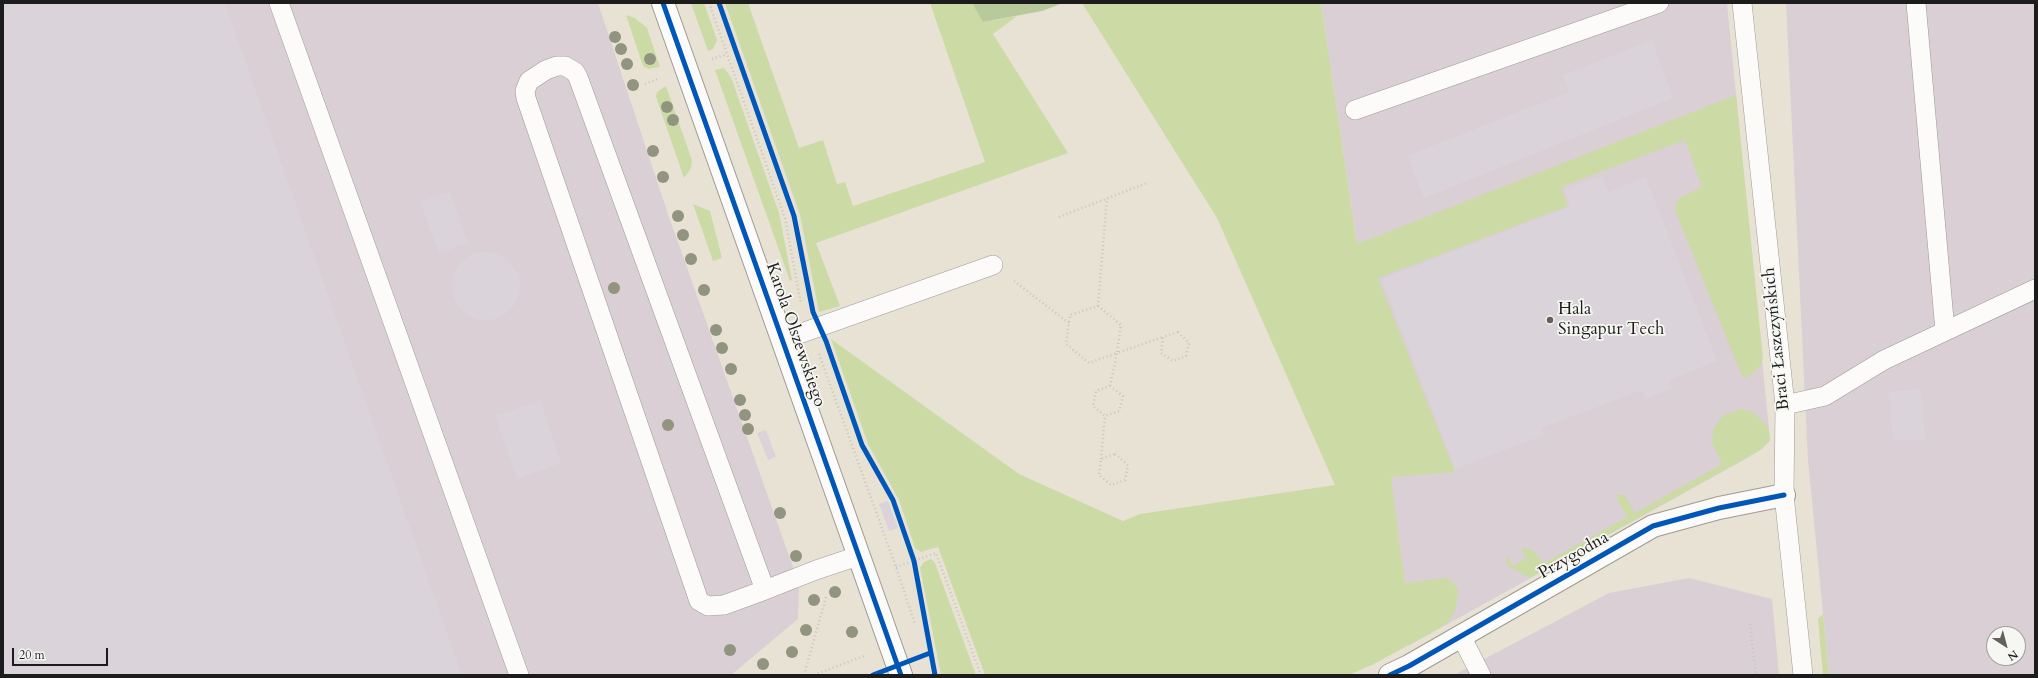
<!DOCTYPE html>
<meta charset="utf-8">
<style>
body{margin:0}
#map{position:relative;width:2038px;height:678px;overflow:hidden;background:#e8e2d5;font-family:Cardo,serif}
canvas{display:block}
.frame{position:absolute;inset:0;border:4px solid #1c1c1c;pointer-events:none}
.north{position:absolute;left:1986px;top:626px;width:40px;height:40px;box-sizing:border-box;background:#f6f6f2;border:1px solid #9f9f9c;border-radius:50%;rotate:144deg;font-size:11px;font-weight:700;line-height:16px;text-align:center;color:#1c1c1c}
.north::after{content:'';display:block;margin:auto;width:14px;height:18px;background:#63615d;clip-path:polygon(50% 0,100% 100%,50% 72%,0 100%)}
.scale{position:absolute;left:12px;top:648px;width:96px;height:18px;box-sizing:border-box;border:2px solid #1c1c1c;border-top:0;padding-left:5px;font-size:12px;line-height:14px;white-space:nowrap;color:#1c1c1c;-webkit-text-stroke:3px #f6f6f2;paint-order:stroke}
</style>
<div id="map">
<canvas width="2038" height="678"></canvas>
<div class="frame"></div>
<div class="north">N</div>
<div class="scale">20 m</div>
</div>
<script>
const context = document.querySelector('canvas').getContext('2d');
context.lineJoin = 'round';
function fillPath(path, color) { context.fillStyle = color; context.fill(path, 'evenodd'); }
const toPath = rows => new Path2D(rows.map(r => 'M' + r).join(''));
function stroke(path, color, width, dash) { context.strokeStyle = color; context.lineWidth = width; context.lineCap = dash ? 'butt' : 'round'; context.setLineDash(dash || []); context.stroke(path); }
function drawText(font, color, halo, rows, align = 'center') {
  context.font = font + ' Cardo,serif'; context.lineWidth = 3.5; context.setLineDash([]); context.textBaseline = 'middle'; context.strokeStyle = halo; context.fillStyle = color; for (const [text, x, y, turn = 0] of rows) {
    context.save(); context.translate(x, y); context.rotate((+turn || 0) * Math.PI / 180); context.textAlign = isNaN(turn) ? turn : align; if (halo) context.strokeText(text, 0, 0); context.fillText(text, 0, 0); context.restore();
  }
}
fillPath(toPath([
 [3,3,598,3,667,211,794,570,799,585,798,619,731,675,3,675],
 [1321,3,1727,3,1770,440,1762,449,1742,461,1408,646,1357,244],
 [1786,3,2035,3,2035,675,1829,675,1808,460],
 [1994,634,2018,634,2018,658,1994,658],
 [1689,578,1772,599,1779,675,1454,675,1609,593]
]), '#d9cfd4');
fillPath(toPath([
 [691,3,704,3,717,40,713,49,708,51],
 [725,3,748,3,799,148,823,140,837,184,845,182,853,206,985,162,930,3,972,3,984,22,1017,16,993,34,1068,153,816,243,840,306,819,312,800,215],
 [1082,3,1321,3,1357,244,1736,95,1763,358,1760,366,1750,376,1745,378,1742,376,1675,210,1676,202,1681,197,1702,187,1685,140,1561,187,1568,206,1378,278,1455,472,1391,477,1405,583,1444,578,1450,579,1458,589,1458,597,1454,613,1449,621,1438,629,1374,664,1349,675,985,675,938,547,921,552,915,548,899,500,868,444,831,339,1019,474,1123,521,1140,514,1335,485,1217,218],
 [626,15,635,18,647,28,660,67,649,69,643,66],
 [724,68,731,77,779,213,792,280,790,281,715,70],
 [666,86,692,160,691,168,684,178,656,97,657,92],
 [693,204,710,211,722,258,713,261],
 [1742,409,1754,413,1768,427,1770,440,1762,449,1530,578,1508,566,1505,558,1508,557,1513,566,1526,558,1521,549,1523,548,1533,550,1544,563,1627,517,1617,499,1617,495,1624,495,1635,513,1722,464,1712,443,1713,431,1717,423,1724,415],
 [931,559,935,563,976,675,941,675,920,568,924,562],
 [1823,614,1829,675,1823,675,1818,619]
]), '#ccdba5');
fillPath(toPath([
 [972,3,1063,3,1042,11,983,22]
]), '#b8ca9c');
fillPath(toPath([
 [3,3,225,3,462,675,3,675],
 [1652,40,1673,98,1424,198,1407,156,1569,92,1563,75],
 [1602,176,1608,192,1646,177,1717,361,1669,380,1672,389,1645,399,1642,390,1541,428,1544,435,1455,469,1382,279,1571,206,1565,190],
 [450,192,468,243,439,253,420,202],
 '452 286a34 34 0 1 1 68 0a34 34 0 1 1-68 0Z',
 [1921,389,1925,439,1893,441,1889,392],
 [540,401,561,463,517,479,495,416],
 [766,430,776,457,768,460,757,433],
 [888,501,898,528,889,531,879,504]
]), '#dad4da');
const service = toPath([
 [279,3,519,675],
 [1742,3,1785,405,1784,495,1803,675],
 [1916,3,1945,331],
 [1355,110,1659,3],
 [782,340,993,265],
 [1785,405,1825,396,1884,360,2035,289],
 [765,590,578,77,575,72,565,66,557,66,546,70,529,81,525,91,526,98,699,601,708,606,724,605,765,590,816,570,858,556],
 [1461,636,1481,675]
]);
const minor = toPath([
 [1390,675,1409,666,1653,526,1719,508,1784,495]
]);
const tertiary = toPath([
 [663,3,901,675]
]);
stroke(service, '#9e9b94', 20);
stroke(minor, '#9e9b94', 24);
stroke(tertiary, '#9e9b94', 24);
stroke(toPath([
 [709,3,785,218,801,304],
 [712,59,727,54],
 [645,84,660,78],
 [1059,217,1147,183],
 [1014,281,1069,323],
 [1098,306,1121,325,1117,353,1089,363,1066,344,1070,315,1098,306],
 [1098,306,1107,198],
 [1178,332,1189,343,1186,356,1173,361,1161,353,1163,337,1178,332],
 [819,354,896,567,915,624],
 [1110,386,1123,396,1119,411,1105,416,1093,406,1096,391,1110,386],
 [1110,386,1117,353,1163,337],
 [1115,454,1128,465,1125,480,1111,485,1099,475,1101,459,1115,454],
 [1101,459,1105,416],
 [896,567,936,553,981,675],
 [1750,624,1756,675],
 [804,675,826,597],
 [814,675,864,656]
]), '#c6c5c2', 2.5, [1, 3]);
stroke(service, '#fcfbf9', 19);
stroke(minor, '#fcfbf9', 22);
stroke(tertiary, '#fcfbf9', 22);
stroke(toPath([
 [663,3,901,675],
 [719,3,794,216,813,312,826,341,862,445,893,500,914,561,935,675],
 [873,675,930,653],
 [1390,675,1409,666,1653,526,1719,508,1784,495]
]), '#0057b8', 5);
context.fillStyle = '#91947f';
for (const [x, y] of [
 [615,37],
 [621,49],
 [650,59],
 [627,64],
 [633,85],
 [667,107],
 [673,120],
 [653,151],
 [663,177],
 [678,216],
 [683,235],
 [691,259],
 [614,288],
 [704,290],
 [716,330],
 [722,348],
 [731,369],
 [740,400],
 [745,415],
 [668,425],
 [748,429],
 [780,513],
 [796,556],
 [835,592],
 [814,600],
 [806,630],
 [852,632],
 [730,650],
 [792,652],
 [763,664]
]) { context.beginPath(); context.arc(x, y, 6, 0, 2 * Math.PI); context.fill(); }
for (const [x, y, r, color] of [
 [1550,320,4,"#63615d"]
]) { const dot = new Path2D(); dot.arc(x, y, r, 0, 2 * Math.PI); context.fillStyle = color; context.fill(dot); stroke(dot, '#f6f6f2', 1.5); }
drawText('17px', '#1c1c1c', '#f6f6f2', [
 ["Hala",1558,310],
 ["Singapur Tech",1558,330]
], 'left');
drawText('17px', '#1c1c1c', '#f6f6f2', [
 ["Karola Olszewskiego",795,335,71],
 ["Braci Łaszczyńskich",1777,339,-96],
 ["Przygodna",1574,556,-30]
]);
</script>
